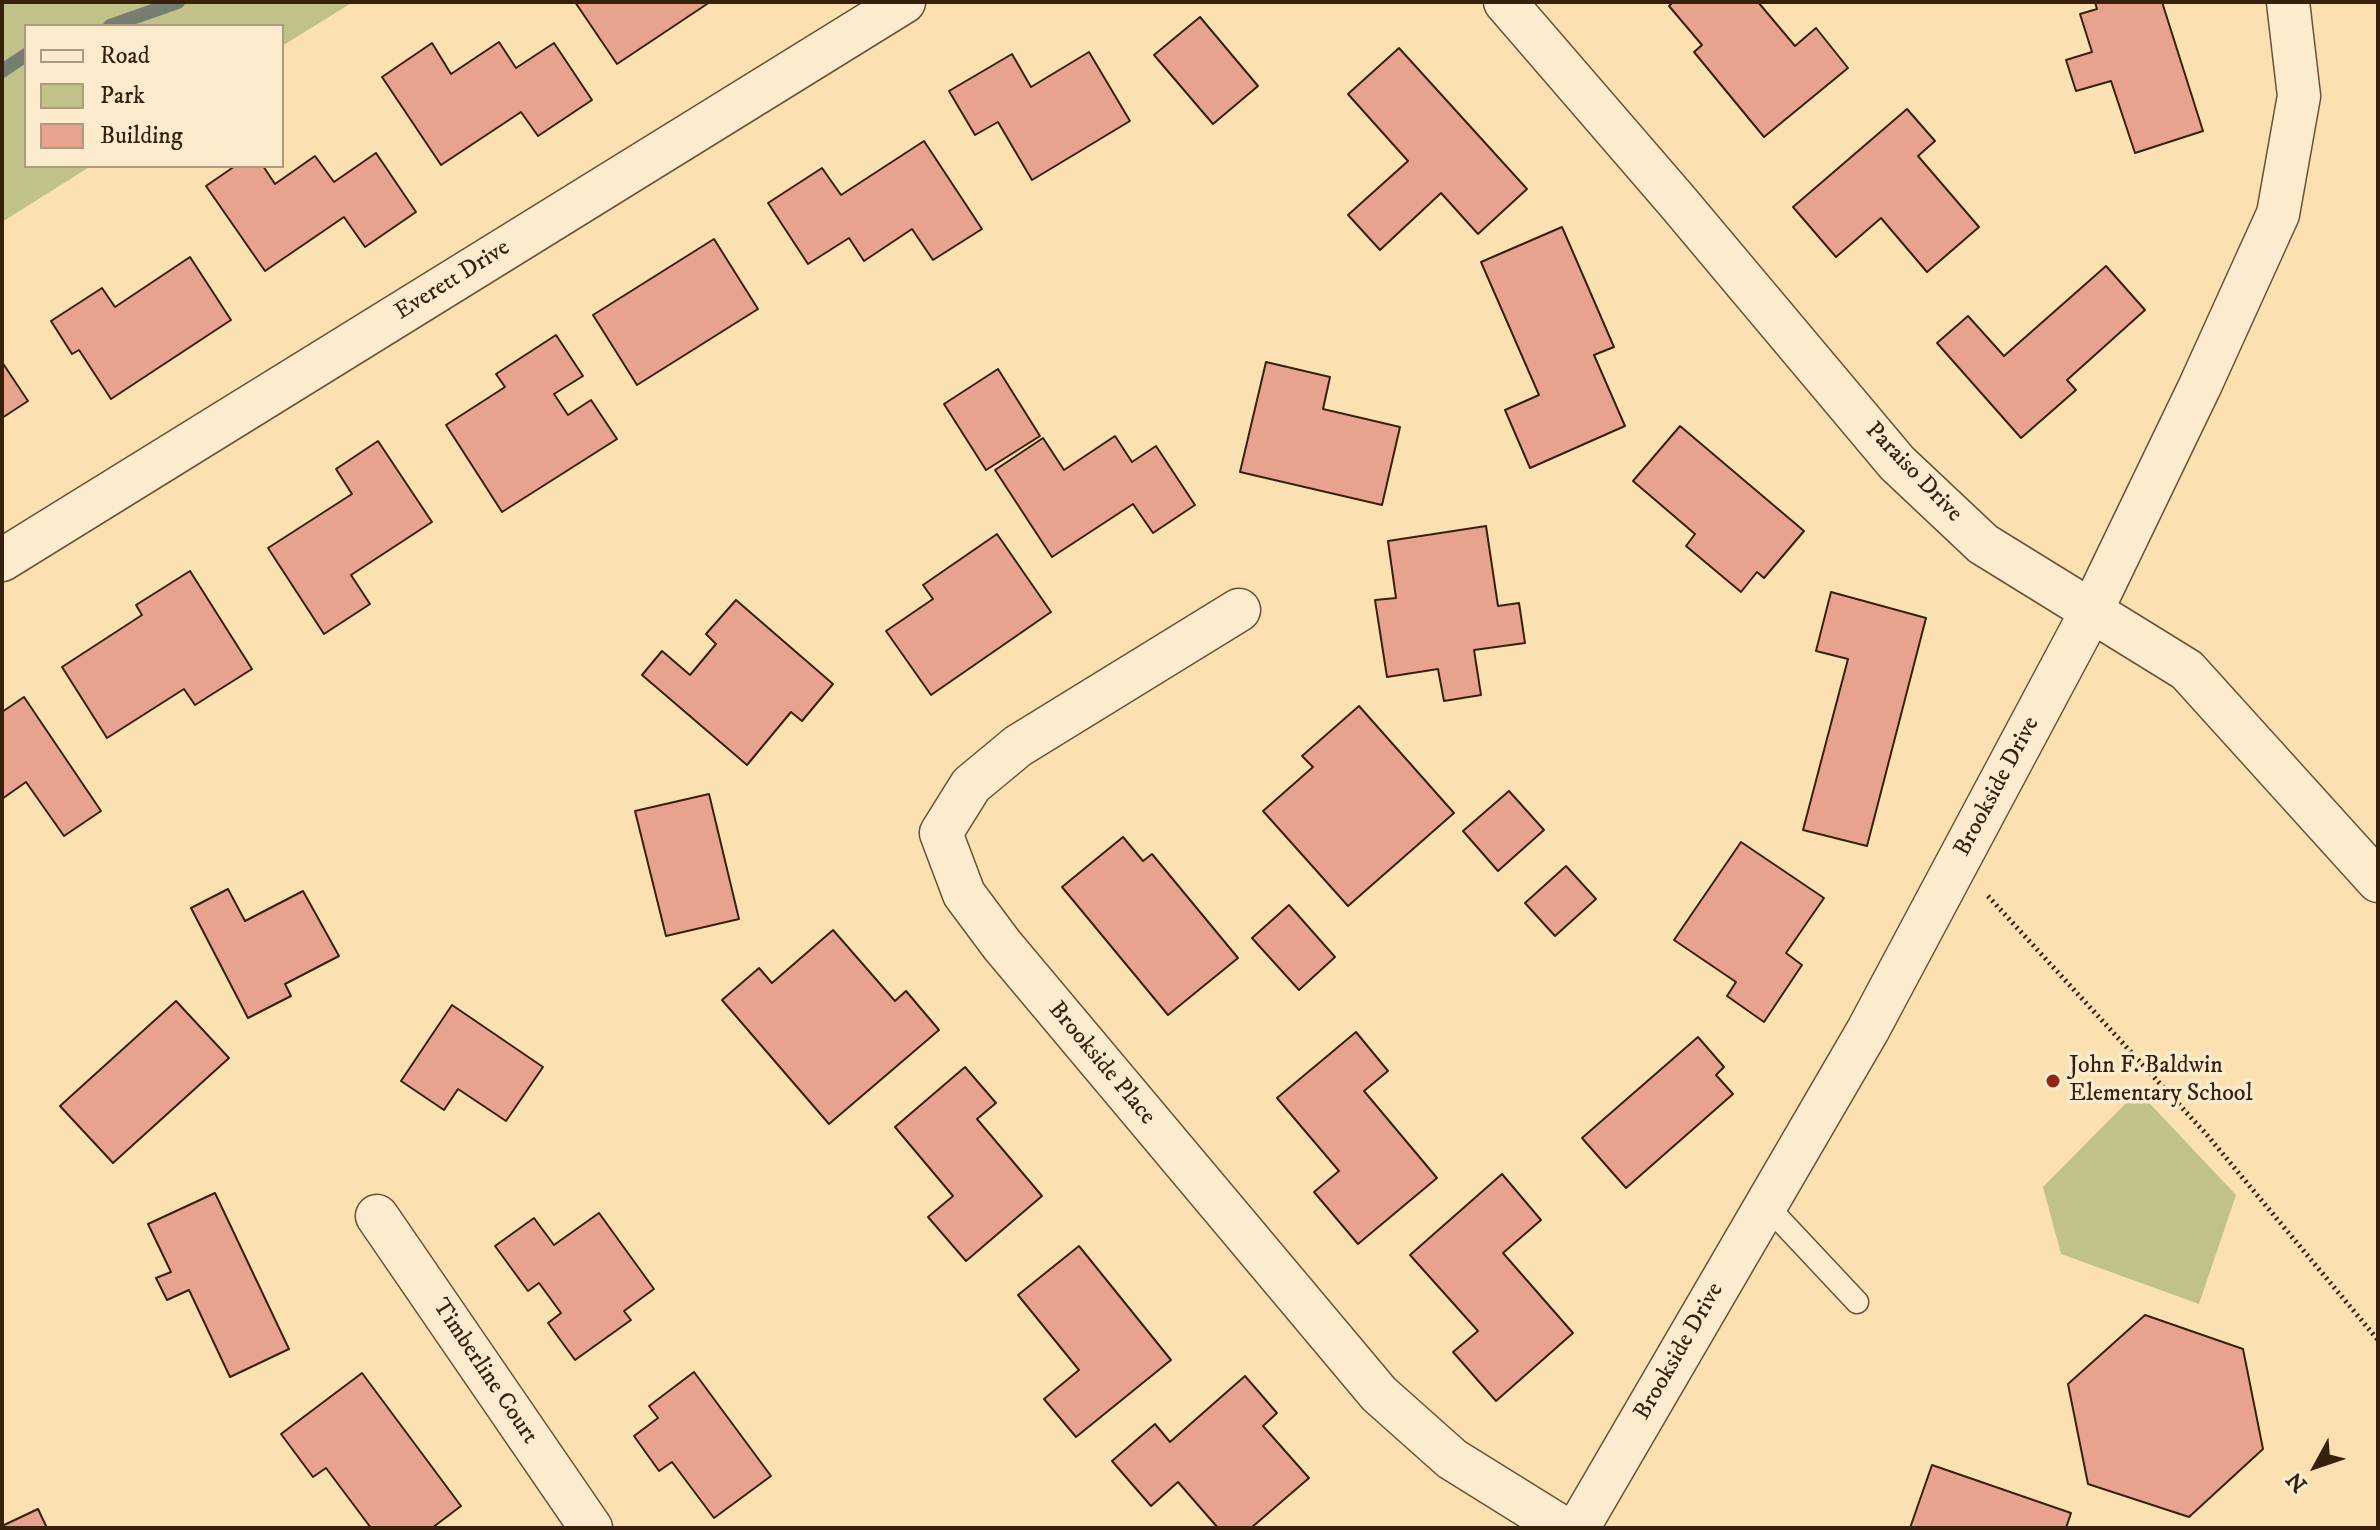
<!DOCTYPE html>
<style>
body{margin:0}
#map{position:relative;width:2380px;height:1530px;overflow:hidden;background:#fbe1b2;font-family:"IM FELL DW Pica",serif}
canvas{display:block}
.frame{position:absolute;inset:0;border:4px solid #37210d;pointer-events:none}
.legend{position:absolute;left:24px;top:24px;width:260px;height:144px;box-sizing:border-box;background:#fceccd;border:2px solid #ad9b80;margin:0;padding:10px 14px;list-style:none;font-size:24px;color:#37210d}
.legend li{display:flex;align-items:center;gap:16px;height:40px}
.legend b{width:40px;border:2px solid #ad9b80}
.north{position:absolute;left:2276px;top:1426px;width:80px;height:80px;-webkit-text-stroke:6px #fceccd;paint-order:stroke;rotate:230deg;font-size:22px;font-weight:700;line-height:32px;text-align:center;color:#37210d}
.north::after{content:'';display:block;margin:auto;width:28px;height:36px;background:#37210d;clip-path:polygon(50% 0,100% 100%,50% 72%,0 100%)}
</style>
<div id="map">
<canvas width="2380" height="1530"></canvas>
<div class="frame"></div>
<ul class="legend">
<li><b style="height:10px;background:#fceccd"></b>Road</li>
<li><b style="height:22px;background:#c1c28a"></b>Park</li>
<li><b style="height:22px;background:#e8a38f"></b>Building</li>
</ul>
<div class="north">N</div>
</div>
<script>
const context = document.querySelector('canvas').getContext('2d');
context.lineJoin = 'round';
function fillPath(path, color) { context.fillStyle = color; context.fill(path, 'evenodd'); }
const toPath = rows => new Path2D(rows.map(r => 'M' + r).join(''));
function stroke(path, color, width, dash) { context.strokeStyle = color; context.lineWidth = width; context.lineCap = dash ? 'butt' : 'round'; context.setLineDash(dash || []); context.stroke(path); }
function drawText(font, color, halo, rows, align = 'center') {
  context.font = font + ' "IM FELL DW Pica",serif'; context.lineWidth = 7; context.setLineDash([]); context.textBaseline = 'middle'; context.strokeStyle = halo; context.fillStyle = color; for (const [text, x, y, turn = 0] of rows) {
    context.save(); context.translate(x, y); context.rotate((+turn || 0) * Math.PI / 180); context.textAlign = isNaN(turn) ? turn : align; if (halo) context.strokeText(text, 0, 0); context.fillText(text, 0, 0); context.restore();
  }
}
fillPath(toPath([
 [2,2,353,2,282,46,282,26,26,26,26,166,91,166,2,222],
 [2138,1091,2236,1195,2199,1304,2061,1254,2043,1187]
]), '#c1c28a');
stroke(toPath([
 [110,26,178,2],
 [2,71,26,55]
]), '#767e71', 14);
const building = toPath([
 [575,2,710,2,617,64,575,2],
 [1673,2,1758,2,1795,46,1816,28,1848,68,1764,137,1694,52,1702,45,1669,6,1673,2],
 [2095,2,2162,2,2203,131,2135,153,2111,81,2076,91,2066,60,2092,52,2080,14,2097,9,2095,2],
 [1200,17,1258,86,1213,124,1154,55,1200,17],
 [499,42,516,68,554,43,592,100,538,136,521,112,441,165,382,77,432,43,451,74,499,42],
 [1399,48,1527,189,1478,234,1441,193,1380,250,1348,215,1408,161,1348,94,1399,48],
 [1089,52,1130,121,1032,180,998,122,975,135,949,91,1012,54,1031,87,1089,52],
 [1907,109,1935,141,1918,156,1979,227,1927,272,1881,218,1836,257,1793,207,1907,109],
 [924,141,982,229,933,260,912,229,864,261,849,238,808,264,768,203,822,168,841,195,924,141],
 [376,153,416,212,365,247,344,217,265,271,206,186,235,166,263,166,275,184,315,156,334,182,376,153],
 [1562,227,1614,347,1594,355,1625,426,1530,468,1505,410,1539,395,1481,262,1562,227],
 [714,239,758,309,637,385,593,315,714,239],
 [190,257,231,320,111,399,79,350,72,354,51,321,102,288,115,307,190,257],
 [2106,266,2145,310,2067,380,2076,390,2021,438,1937,343,1968,316,2004,356,2106,266],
 [556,335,583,376,554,394,568,415,591,400,617,439,502,512,446,425,505,387,496,374,556,335],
 [2,362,28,401,2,418,2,362],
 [1266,362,1330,377,1323,409,1400,427,1382,505,1240,472,1266,362],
 [998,369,1040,436,986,470,944,404,998,369],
 [1680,426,1804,531,1764,578,1757,572,1741,592,1686,546,1695,534,1633,481,1680,426],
 [1115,436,1132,462,1156,446,1195,505,1153,533,1133,504,1052,557,995,470,1043,438,1064,470,1115,436],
 [378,441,432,522,351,575,370,604,324,634,268,548,352,494,336,469,378,441],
 [1486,526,1498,606,1519,603,1525,643,1474,650,1481,695,1444,701,1438,669,1387,677,1375,600,1396,598,1388,541,1486,526],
 [997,534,1051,612,931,695,886,631,933,599,923,585,997,534],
 [190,571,252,669,195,705,184,689,107,738,62,667,142,615,136,605,190,571],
 [1831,592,1926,618,1867,846,1803,830,1848,659,1816,651,1831,592],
 [736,600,833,684,802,721,791,712,747,765,642,675,662,651,690,675,716,644,706,634,736,600],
 [24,697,101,811,64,836,26,782,2,799,2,712,24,697],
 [1359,706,1454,813,1348,906,1263,811,1313,767,1302,756,1359,706],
 [1509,791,1544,830,1498,871,1463,831,1509,791],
 [709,794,739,919,666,936,635,811,709,794],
 [1123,837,1143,861,1152,854,1238,958,1168,1015,1062,887,1123,837],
 [1741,842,1824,898,1786,953,1802,965,1764,1022,1727,996,1736,982,1674,940,1741,842],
 [1566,866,1596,899,1555,936,1525,903,1566,866],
 [228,889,245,921,303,891,339,956,285,984,291,996,248,1018,191,908,228,889],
 [1289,905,1335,957,1299,990,1252,938,1289,905],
 [833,930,895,1001,906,991,939,1030,829,1124,722,1000,759,968,772,983,833,930],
 [176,1001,229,1058,113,1163,60,1106,176,1001],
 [452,1005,543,1067,506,1121,458,1089,444,1110,401,1081,452,1005],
 [1356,1032,1388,1071,1364,1091,1437,1178,1358,1244,1314,1192,1339,1171,1277,1098,1356,1032],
 [1698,1037,1724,1067,1716,1075,1733,1094,1626,1188,1582,1138,1698,1037],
 [965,1067,996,1103,977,1119,1042,1196,966,1261,928,1217,953,1196,895,1127,965,1067],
 [1502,1174,1541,1220,1503,1253,1573,1333,1496,1401,1453,1352,1478,1331,1410,1255,1502,1174],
 [215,1193,289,1349,230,1377,189,1290,167,1300,156,1278,171,1272,148,1224,215,1193],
 [599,1213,654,1289,624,1311,631,1320,575,1360,548,1323,561,1313,539,1283,528,1291,495,1246,534,1218,554,1245,599,1213],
 [1079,1246,1171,1360,1076,1437,1044,1399,1079,1370,1018,1295,1079,1246],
 [2145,1315,2243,1349,2263,1449,2189,1517,2088,1484,2068,1384,2145,1315],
 [694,1372,771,1476,714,1518,672,1462,659,1471,634,1436,658,1418,649,1406,694,1372],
 [362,1373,461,1506,432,1528,371,1528,326,1468,313,1477,281,1434,362,1373],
 [1245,1376,1277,1413,1263,1426,1309,1478,1251,1528,1218,1528,1178,1482,1151,1506,1112,1461,1155,1424,1170,1442,1245,1376],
 [1932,1465,2071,1513,2066,1528,1910,1528,1932,1465],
 [38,1509,47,1528,2,1528,2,1526,38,1509]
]);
fillPath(building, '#e8a38f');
stroke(building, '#37210d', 2);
const lane = toPath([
 [1766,1205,1857,1302]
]);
const street = toPath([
 [1505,2,1676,200,1897,463,1983,544,2187,670,2378,881],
 [2,560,904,2],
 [1239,610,1018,746,971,785,941,833,964,894,1002,945,1379,1394,1452,1459,1563,1528],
 [377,1216,591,1528],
 [1578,1528,1868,1030,2092,610,2200,386,2278,214,2299,96,2288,2]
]);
stroke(lane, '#685136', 25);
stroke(street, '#685136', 45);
stroke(toPath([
 [1988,896,2207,1135,2378,1340]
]), '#37210d', 5, [2, 4]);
stroke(lane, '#fceccd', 22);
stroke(street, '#fceccd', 42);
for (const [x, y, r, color] of [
 [2053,1081,8,"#8f2418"]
]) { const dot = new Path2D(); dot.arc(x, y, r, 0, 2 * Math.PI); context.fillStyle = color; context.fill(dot); stroke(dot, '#fceccd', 3); }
drawText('24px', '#37210d', '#fceccd', [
 ["Everett Drive",453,281,-32],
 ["Paraiso Drive",1913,473,46],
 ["Brookside Drive",1998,787,-62],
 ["Brookside Place",1101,1064,50],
 ["Brookside Drive",1680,1352,-60],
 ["Timberline Court",484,1372,56]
]);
drawText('24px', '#37210d', '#fceccd', [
 ["John F. Baldwin",2069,1067],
 ["Elementary School",2069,1095]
], 'left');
</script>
